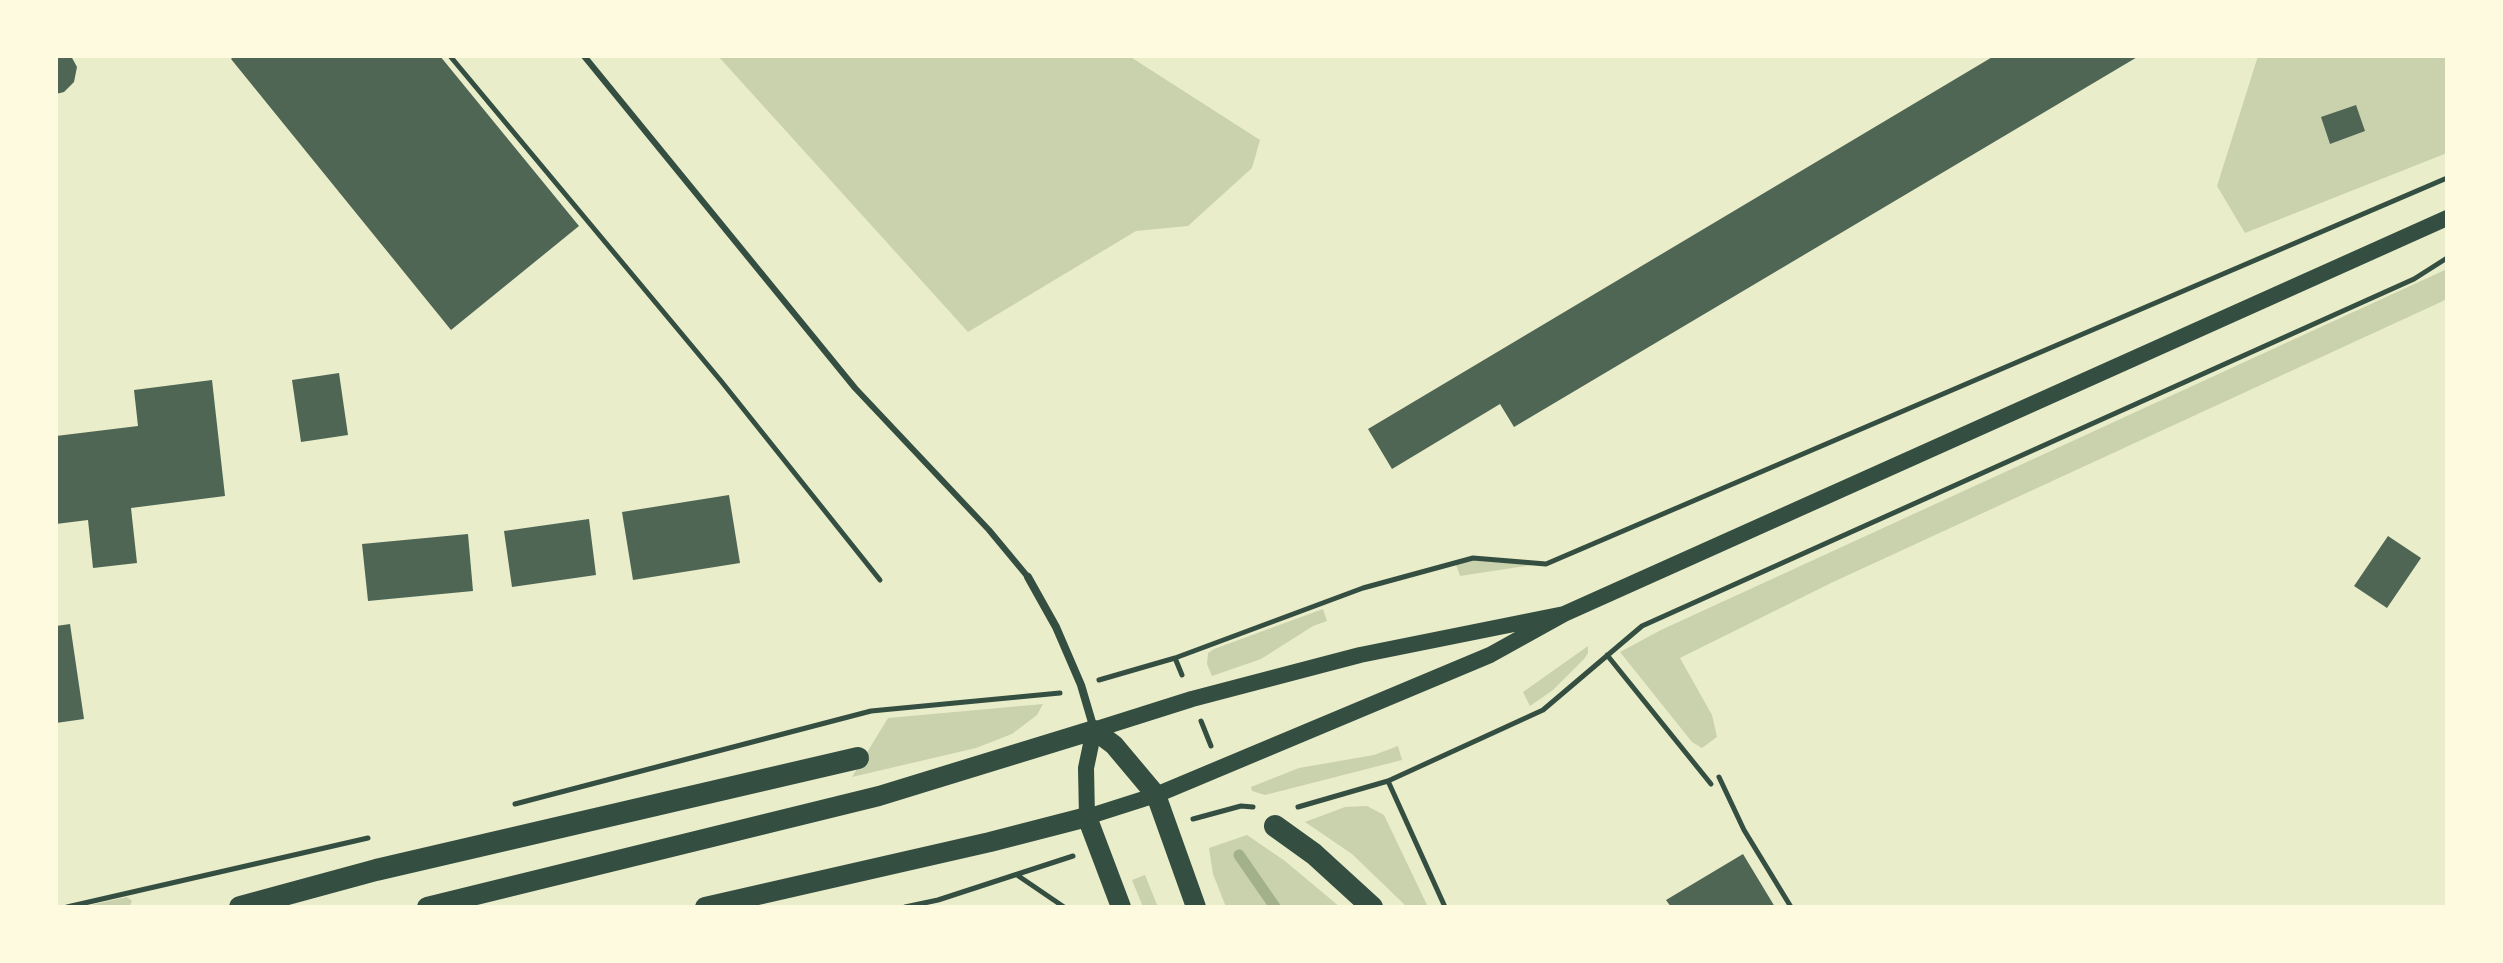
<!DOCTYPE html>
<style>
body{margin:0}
#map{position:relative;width:2503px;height:963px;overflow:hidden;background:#e9edc9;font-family:Raleway,sans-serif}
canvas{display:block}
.frame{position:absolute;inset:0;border:58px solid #fefae0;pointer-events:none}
</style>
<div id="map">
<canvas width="2503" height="963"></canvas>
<div class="frame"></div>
</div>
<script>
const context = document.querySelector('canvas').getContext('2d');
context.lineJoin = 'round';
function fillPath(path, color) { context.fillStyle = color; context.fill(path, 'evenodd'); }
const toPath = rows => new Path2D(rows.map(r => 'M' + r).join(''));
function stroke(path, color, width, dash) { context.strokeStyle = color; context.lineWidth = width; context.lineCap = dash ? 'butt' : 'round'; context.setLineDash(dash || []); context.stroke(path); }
fillPath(toPath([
 [718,56,1129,56,1260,140,1252,168,1188,226,1136,231,968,332],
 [2258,56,2447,56,2447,153,2245,233,2217,186],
 [2447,269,2447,298,2443,301,1831,583,1680,658,1712,715,1717,737,1702,748,1692,742,1620,652,1661,630],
 [1473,560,1532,565,1460,576,1456,565],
 [1323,609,1327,621,1313,626,1261,659,1212,676,1207,664,1208,653,1214,649],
 [1588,646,1588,653,1584,659,1553,690,1530,706,1523,692],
 [1043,704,1037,715,1012,734,976,748,852,777,888,718],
 [1398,746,1402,760,1265,795,1252,791,1251,787,1299,768,1374,755],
 [1367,806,1384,815,1428,907,1407,907,1352,854,1305,822,1345,807],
 [1247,835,1285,861,1340,907,1226,907,1213,874,1209,848],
 [1145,875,1158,907,1143,907,1132,880],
 [127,897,132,901,129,907,81,907]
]), '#cad2ad');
stroke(toPath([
 [1239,855,1275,907]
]), '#a3b18a', 11);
fillPath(toPath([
 [56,56,71,56,77,67,74,82,64,92,56,94],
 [234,56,440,56,579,226,451,330,231,59],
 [1994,56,2139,56,1514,427,1500,404,1392,469,1368,429],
 [2356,105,2365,131,2330,144,2321,117],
 [339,373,348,435,301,442,292,380],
 [212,380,225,496,131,508,137,563,93,568,88,520,56,524,56,436,138,426,134,390],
 [729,495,740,563,633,580,622,512],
 [589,519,596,575,512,587,504,531],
 [468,534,473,591,368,601,362,544],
 [2388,536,2421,558,2387,608,2354,586],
 [70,624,84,719,56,723,56,626],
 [1743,854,1775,907,1671,907,1666,900]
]), '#4f6655');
stroke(toPath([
 [450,56,721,381,880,580],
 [1607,655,1711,784],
 [1175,658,1182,675],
 [1099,680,1175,658,1363,588,1473,558,1546,564,2447,178],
 [1201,721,1211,746],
 [1719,777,1744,830,1791,907],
 [1388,781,1445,907],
 [515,804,871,711,1060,693],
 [1298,807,1388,781,1543,710,1642,626,2414,279,2447,258],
 [1193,819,1241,806,1253,807],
 [1017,875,1064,907],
 [67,907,368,838],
 [905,907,938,900,1073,856]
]), '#344e41', 5);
stroke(toPath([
 [584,56,855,388,989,530,1028,577]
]), '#344e41', 6);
stroke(toPath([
 [1028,577,1056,627,1081,685,1094,729]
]), '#344e41', 8);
stroke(toPath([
 [1564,614,1360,655,1192,699,1094,730,1086,768,1087,817,1156,795,1490,655,1564,614,2447,218]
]), '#344e41', 16);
stroke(toPath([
 [427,907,879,796,1094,730,1114,745,1156,795,1196,907],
 [705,907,990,842,1087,817,1121,907]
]), '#344e41', 20);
stroke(toPath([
 [1275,826,1314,854,1372,907],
 [240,907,376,870,858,758]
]), '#344e41', 22);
</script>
